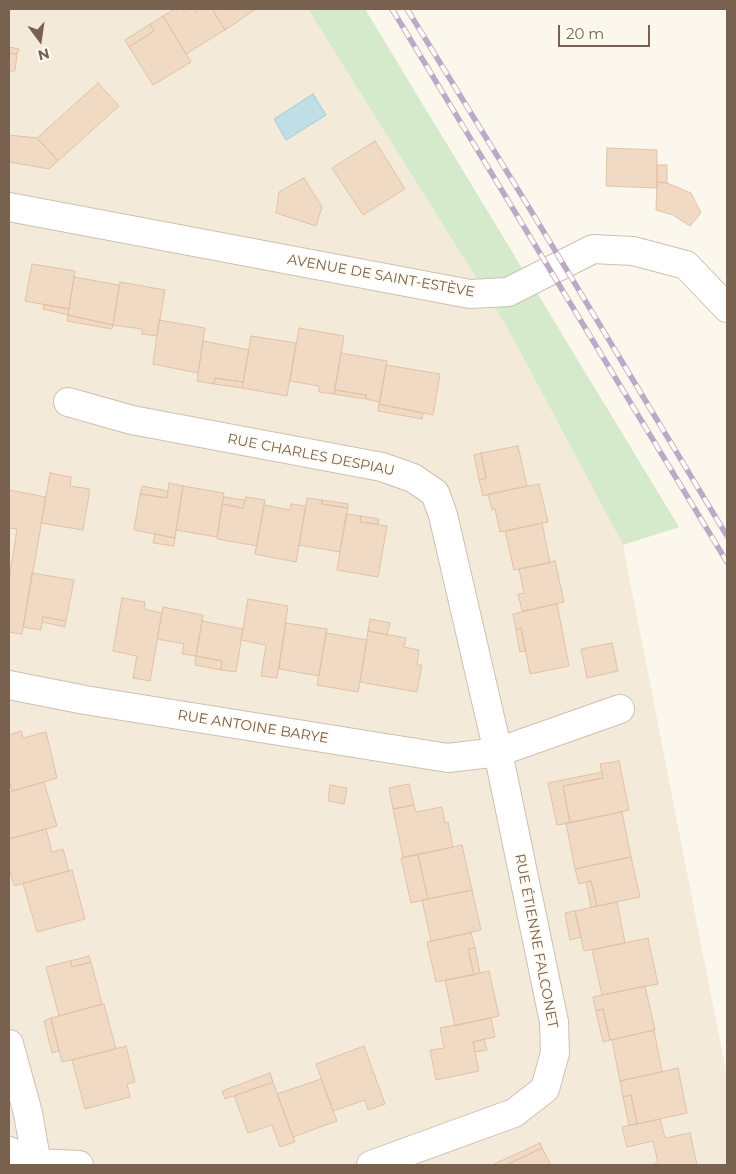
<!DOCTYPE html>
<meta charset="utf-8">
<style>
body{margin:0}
#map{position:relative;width:736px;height:1174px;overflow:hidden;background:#fcf7ec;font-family:Montserrat,sans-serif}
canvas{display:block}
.frame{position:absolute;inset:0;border:10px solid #78614e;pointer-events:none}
.north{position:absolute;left:15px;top:15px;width:50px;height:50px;-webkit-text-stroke:4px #fffbf3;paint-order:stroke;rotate:166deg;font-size:14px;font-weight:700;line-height:20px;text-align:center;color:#78614e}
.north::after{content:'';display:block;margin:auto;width:18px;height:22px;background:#78614e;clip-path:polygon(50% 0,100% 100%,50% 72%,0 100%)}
.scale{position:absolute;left:558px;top:25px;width:92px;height:22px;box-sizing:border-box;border:2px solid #78614e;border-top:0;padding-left:6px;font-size:15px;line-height:18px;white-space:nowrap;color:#78614e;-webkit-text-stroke:4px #fffbf3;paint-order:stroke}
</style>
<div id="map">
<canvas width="736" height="1174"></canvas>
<div class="frame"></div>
<div class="north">N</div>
<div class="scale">20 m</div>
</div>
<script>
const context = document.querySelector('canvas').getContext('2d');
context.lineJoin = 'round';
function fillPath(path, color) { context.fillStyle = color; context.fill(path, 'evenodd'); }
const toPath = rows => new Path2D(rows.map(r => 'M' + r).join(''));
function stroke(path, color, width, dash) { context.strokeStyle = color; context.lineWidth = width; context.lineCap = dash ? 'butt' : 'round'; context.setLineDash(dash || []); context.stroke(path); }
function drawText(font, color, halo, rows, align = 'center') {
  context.font = font + ' Montserrat,sans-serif'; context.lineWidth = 4; context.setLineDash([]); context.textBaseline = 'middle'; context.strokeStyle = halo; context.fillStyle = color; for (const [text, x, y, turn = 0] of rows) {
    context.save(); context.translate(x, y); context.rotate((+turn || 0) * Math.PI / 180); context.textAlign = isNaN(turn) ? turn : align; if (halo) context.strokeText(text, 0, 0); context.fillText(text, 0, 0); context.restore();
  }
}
fillPath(toPath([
 [9,9,308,9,507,327,623,545,727,1077,727,1165,9,1165]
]), '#f4eada');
fillPath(toPath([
 [308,9,365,9,679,527,623,545,507,327]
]), '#d4eaca');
const water = toPath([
 [313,94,326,115,286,140,274,119,313,94]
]);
fillPath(water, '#c0dee6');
stroke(water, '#a7ccd8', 1);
const building = toPath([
 [175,9,182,9,184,12,190,9,193,9,195,12,199,9,212,9,225,30,186,54,163,16,175,9],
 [212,9,256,9,225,30,212,9],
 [163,16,191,62,153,85,129,47,154,31,150,24,163,16],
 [150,24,154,31,129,47,125,40,150,24],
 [9,47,19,49,17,54,9,53,9,47],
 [9,53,17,54,15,71,9,71,9,53],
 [98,83,119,106,58,161,37,138,98,83],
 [9,135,37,138,58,161,49,169,9,162,9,135],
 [375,141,405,189,363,215,332,168,375,141],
 [607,148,657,150,657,188,606,186,607,148],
 [657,165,667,165,667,183,657,182,657,165],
 [304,178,322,207,316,226,276,213,279,192,304,178],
 [657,182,667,183,691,193,701,213,690,226,673,215,656,210,657,182],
 [32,264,75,271,69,309,25,301,32,264],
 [74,277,119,285,113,325,68,315,74,277],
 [120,282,165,290,157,336,142,334,142,329,113,325,120,282],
 [44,305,69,309,68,315,43,309,44,305],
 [68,315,113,325,112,329,67,321,68,315],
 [159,320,205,328,198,373,153,364,159,320],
 [299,328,344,336,334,394,319,392,319,386,290,381,299,328],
 [251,336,296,343,287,396,242,388,251,336],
 [203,341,249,350,243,382,215,378,214,384,197,381,203,341],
 [341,353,387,361,380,402,366,399,366,395,335,390,341,353],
 [386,365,440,374,433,415,379,404,386,365],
 [215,378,243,382,242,388,214,384,215,378],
 [335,390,366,395,366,399,334,394,335,390],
 [379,404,423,413,422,419,378,411,379,404],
 [518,446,527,486,483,496,479,480,486,478,481,453,518,446],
 [481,453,486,478,479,480,474,455,481,453],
 [50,473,71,477,70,486,90,489,83,530,41,523,50,473],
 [169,483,183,486,175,538,134,530,140,494,167,498,169,483],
 [539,484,548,522,500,532,495,509,492,510,488,494,539,484],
 [142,486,168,491,167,498,140,494,142,486],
 [183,486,224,493,217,537,176,530,183,486],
 [9,490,46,497,22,634,9,632,9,580,17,529,9,528,9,490],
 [224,497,245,500,243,508,222,504,224,497],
 [246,497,265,500,257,546,217,539,222,504,243,508,246,497],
 [307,498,322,500,322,504,348,508,340,552,299,545,307,498],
 [322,500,348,504,348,508,322,504,322,500],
 [291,504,306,506,296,562,255,554,264,505,290,510,291,504],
 [346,514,361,516,360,522,387,526,378,577,337,570,346,514],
 [361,516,379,519,378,524,360,522,361,516],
 [542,523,550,563,514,570,505,531,542,523],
 [155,534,175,538,174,546,153,543,155,534],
 [555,561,564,602,522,611,518,594,524,593,519,569,555,561],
 [32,573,74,580,66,621,43,617,41,630,23,627,32,573],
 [122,598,145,602,144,609,162,613,150,681,133,678,137,656,113,651,122,598],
 [248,599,288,606,277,678,261,676,266,645,241,640,248,599],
 [557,604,569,666,530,674,521,628,516,630,513,614,557,604],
 [163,607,203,615,196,656,182,654,184,644,157,639,163,607],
 [43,617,66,621,65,627,42,622,43,617],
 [370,619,390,623,387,635,368,631,370,619],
 [202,621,243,629,236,672,221,670,222,661,196,656,202,621],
 [286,623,327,629,319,676,279,669,286,623],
 [521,628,525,651,520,652,516,630,521,628],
 [368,631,406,638,404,647,419,650,417,665,422,665,417,692,360,682,368,631],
 [326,633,367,640,358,692,317,685,326,633],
 [612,643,618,671,587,678,581,649,612,643],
 [196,656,222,661,221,670,195,665,196,656],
 [21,731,23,738,46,732,57,778,12,791,9,779,9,735,21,731],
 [619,761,629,810,570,823,563,786,603,778,600,764,619,761],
 [602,772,603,778,563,786,570,823,557,825,548,783,602,772],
 [44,782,57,826,9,839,9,792,44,782],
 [409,784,414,805,393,809,389,788,409,784],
 [330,785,347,788,344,804,328,801,330,785],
 [414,805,416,812,442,807,445,823,448,822,453,847,403,857,393,809,414,805],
 [622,812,631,857,575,869,566,823,622,812],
 [46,829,52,852,63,849,69,871,14,886,9,867,9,839,46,829],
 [462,845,472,890,428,899,418,855,462,845],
 [418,855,428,899,411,903,401,858,418,855],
 [631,857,640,897,597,906,591,881,579,884,575,869,631,857],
 [72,870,85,919,37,932,23,883,72,870],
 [591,881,597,906,591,907,586,882,591,881],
 [472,890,481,930,431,941,422,900,472,890],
 [617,902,625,943,584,951,575,911,617,902],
 [575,911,581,937,570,940,565,913,575,911],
 [471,933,475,948,468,949,474,975,436,982,427,942,471,933],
 [648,938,658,984,602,995,592,950,648,938],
 [475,948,480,973,474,975,468,949,475,948],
 [89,956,91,962,72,967,70,961,89,956],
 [70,961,72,967,91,962,102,1004,59,1016,46,967,70,961],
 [489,971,499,1016,455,1026,445,980,489,971],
 [645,986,655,1030,610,1040,603,1009,596,1011,593,997,645,986],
 [104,1004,116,1049,62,1062,51,1018,104,1004],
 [603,1009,610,1040,603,1042,596,1011,603,1009],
 [51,1018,59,1051,52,1053,44,1021,51,1018],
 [491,1018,495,1037,473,1042,479,1071,436,1080,430,1050,444,1048,440,1028,491,1018],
 [654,1030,662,1072,620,1081,612,1040,654,1030],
 [484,1039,487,1050,475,1052,473,1042,484,1039],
 [126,1046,135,1082,127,1084,130,1097,85,1109,72,1060,126,1046],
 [364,1046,385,1104,368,1110,365,1100,333,1111,316,1064,364,1046],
 [678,1068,687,1113,637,1124,631,1095,623,1097,620,1081,678,1068],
 [270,1073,273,1082,225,1099,222,1091,270,1073],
 [321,1079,337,1121,293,1137,277,1094,321,1079],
 [273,1082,295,1142,280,1147,272,1125,248,1133,234,1096,273,1082],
 [631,1095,637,1124,629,1125,623,1097,631,1095],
 [660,1119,665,1138,690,1133,697,1165,650,1165,658,1163,653,1141,627,1147,622,1127,660,1119],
 [540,1143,542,1148,506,1165,492,1165,540,1143],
 [542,1148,551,1165,506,1165,542,1148]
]);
fillPath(building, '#f1dac4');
stroke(building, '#e3c2a5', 1);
const minor = toPath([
 [9,207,470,294,508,292,593,249,633,251,686,265,727,308],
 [68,402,132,420,382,467,413,478,435,493,443,515,498,752,554,1022,555,1053,545,1089,514,1113,371,1165],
 [9,685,85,700,448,758,498,752,620,709],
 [9,1044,28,1113,37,1165],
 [9,1151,37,1163,79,1165]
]);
stroke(minor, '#cfc0b1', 30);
stroke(minor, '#fff', 28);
const rail = toPath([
 [392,9,727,562],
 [407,9,536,219,727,536]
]);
stroke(rail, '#bca9c7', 5.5);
stroke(rail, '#fffbf3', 4, [11]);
drawText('14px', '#78614e', '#fffbf3', [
 ["AVENUE DE SAINT-ESTÈVE",381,276,10],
 ["RUE CHARLES DESPIAU",311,455,11],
 ["RUE ANTOINE BARYE",253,727,9],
 ["RUE ÉTIENNE FALCONET",536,941,79]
]);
</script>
